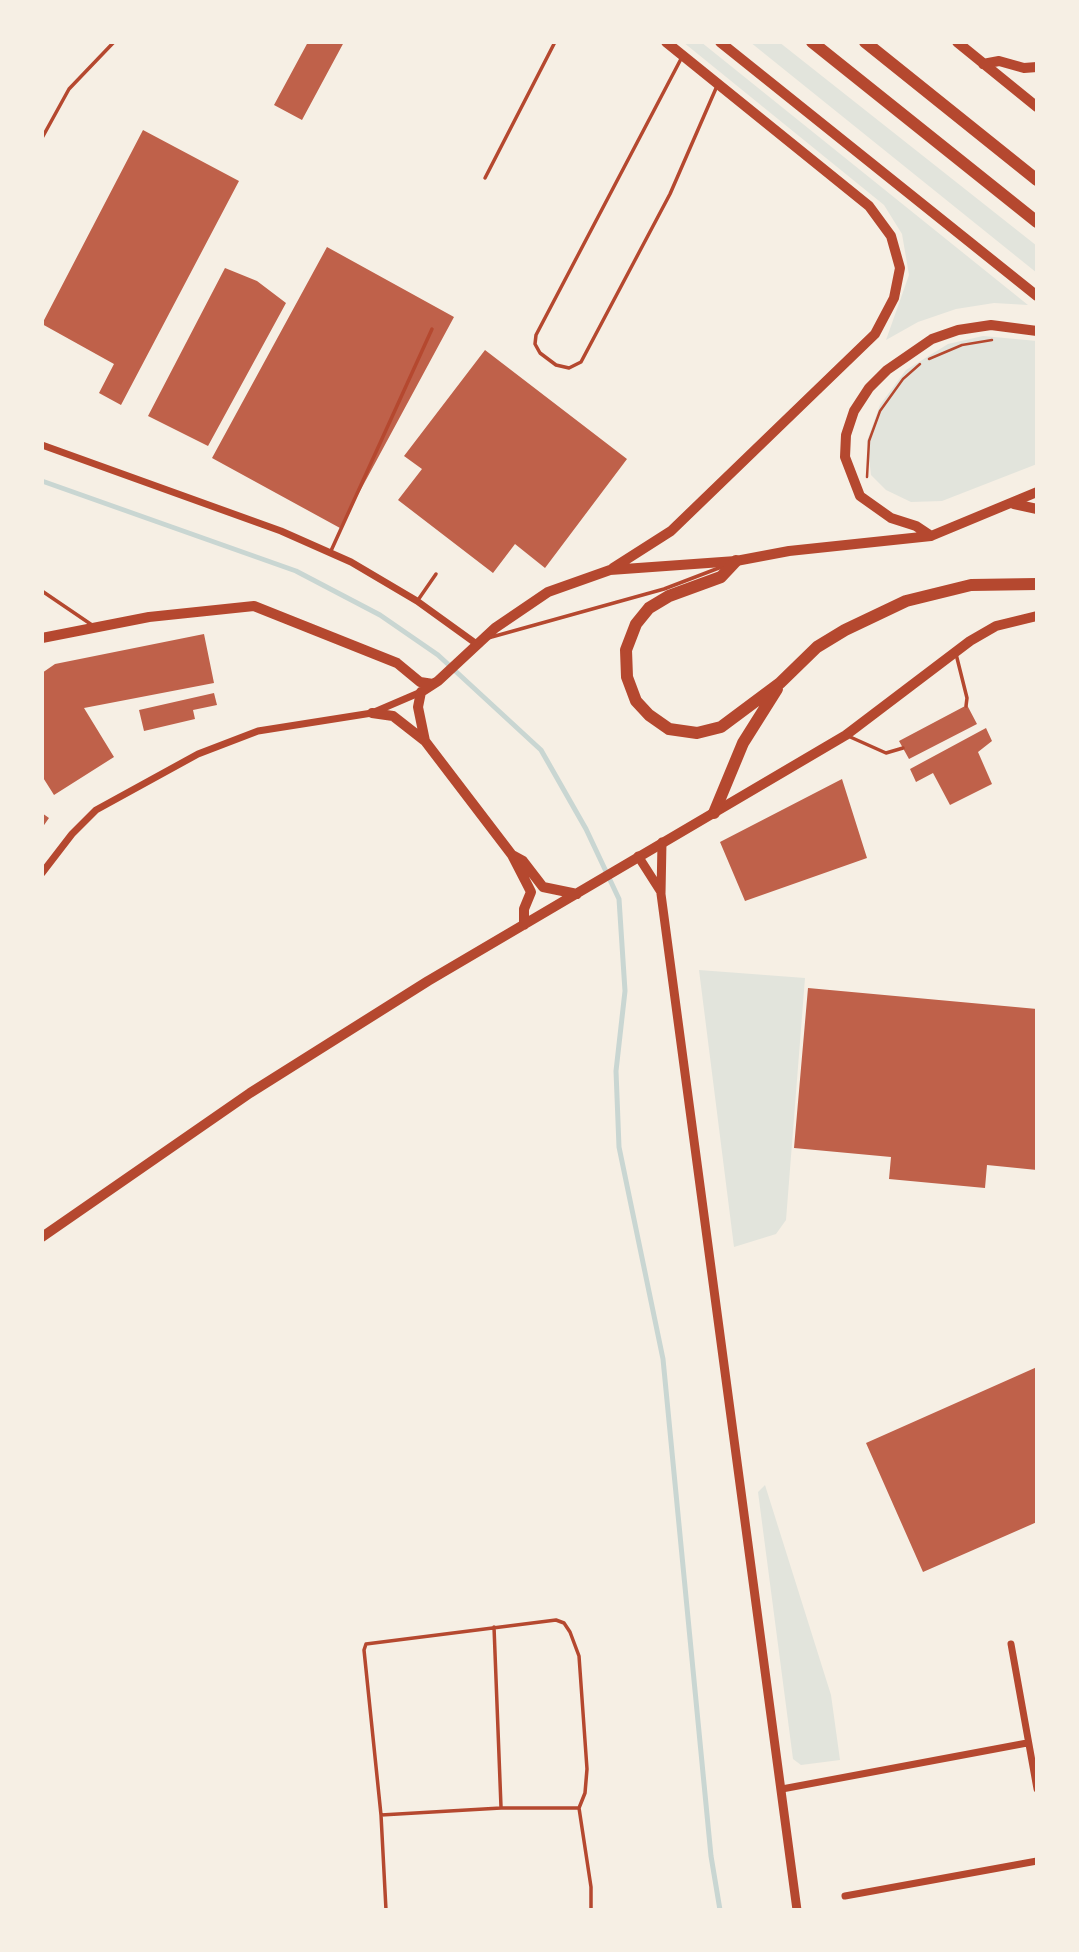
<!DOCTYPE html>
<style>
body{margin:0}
#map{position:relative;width:1079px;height:1952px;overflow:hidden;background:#f6efe4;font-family:"Nunito Sans",sans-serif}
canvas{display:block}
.frame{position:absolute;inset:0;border:44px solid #f6efe4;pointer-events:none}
</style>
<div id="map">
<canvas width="1079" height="1952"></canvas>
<div class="frame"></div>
</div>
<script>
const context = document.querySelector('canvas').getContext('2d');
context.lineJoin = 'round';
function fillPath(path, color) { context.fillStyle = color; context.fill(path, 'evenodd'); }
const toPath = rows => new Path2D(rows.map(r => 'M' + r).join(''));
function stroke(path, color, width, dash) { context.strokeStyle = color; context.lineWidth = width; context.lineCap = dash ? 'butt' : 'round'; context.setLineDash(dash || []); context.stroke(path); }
fillPath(toPath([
 [683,42,701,42,1028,305,994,303,956,309,918,322,886,340,909,275,902,234,884,205],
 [750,42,779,42,1037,246,1037,273],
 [983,336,1037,341,1037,464,942,501,911,502,886,490,871,475,867,441,880,405,906,370,948,344],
 [699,970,805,978,786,1220,776,1234,734,1247],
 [765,1485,831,1695,840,1760,801,1765,793,1759,758,1492]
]), '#e2e4dc');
stroke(toPath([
 [42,481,296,571,380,615,438,655,541,750,586,829,619,899,625,991,616,1071,619,1147,663,1359,711,1856,720,1910]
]), '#c9d6d2', 5);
fillPath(toPath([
 [308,42,344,42,302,120,274,105],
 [143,130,239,181,121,405,99,393,114,364,42,324],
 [327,247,454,317,340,528,212,458],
 [225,268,257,281,286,303,208,446,148,416],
 [485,350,627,459,545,568,515,544,493,573,398,500,422,469,404,456],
 [204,634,214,683,84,708,114,757,54,795,42,776,42,673,55,664],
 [214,693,217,705,193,710,195,719,144,731,139,710],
 [967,705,977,724,909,759,899,741],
 [986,728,992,741,978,752,992,784,950,805,933,773,916,782,910,769],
 [842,779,867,858,745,901,720,842],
 [42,813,49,818,42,828],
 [808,988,1037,1009,1037,1170,987,1165,985,1188,889,1179,891,1157,794,1148],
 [1037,1367,1037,1522,923,1572,866,1443]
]), '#bf614a');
stroke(toPath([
 [929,359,962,345,992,340],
 [867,477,869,441,880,411,903,379,920,364]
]), '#b5482f', 2.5);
stroke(toPath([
 [682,57,536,335,535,344,540,353,556,365,569,368,581,362,670,194,717,86],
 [42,138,69,89,114,42],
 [485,178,555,42],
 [330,553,432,329],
 [42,591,92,625],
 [418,600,436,574],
 [488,638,664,589,724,566],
 [956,654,967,698,966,706],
 [848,736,886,753,903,748],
 [494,1627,501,1807],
 [381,1815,501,1808,579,1808],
 [386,1910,381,1815,364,1650,366,1644,556,1620,564,1623,570,1632,579,1656,587,1769,585,1793,579,1808,591,1887,591,1910]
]), '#b5482f', 3.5);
stroke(toPath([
 [42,445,281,531,351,562,417,601,478,645],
 [42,873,72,834,96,810,198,754,258,731,372,713,421,692],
 [1011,1644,1037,1789],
 [782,1789,1027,1743],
 [845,1896,1037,1861]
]), '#b5482f', 7);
stroke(toPath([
 [662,842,661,894,797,1910],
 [638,856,661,892]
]), '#b5482f', 9);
stroke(toPath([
 [720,42,1037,296],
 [957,42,1037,107],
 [983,64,999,61,1024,68,1037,67],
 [1014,504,1037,509],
 [931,536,916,526,891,518,860,496,845,457,846,435,854,411,869,388,887,370,932,339,958,330,991,325,1037,331],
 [613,568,671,531,875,334,894,298,900,268,891,236,869,206,666,42],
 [42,638,149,617,254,606,397,663,420,682,433,684],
 [372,713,393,716,425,741],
 [512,855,523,861,543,887,577,894],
 [524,925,524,909,531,892,528,886,512,855,425,741,418,707,421,692,438,681,495,628,548,592,610,570,736,561,789,551,931,536,1037,492],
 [42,1237,250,1093,428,981,846,735,970,641,996,626,1037,616]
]), '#b5482f', 10);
stroke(toPath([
 [812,42,1037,222],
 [865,42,1037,180],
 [736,561,721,577,669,596,649,608,636,624,626,650,627,677,636,701,649,715,669,729,697,733,721,727,780,683,817,647,845,630,906,601,971,585,1037,584],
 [714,813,743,743,777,689]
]), '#b5482f', 12);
</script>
